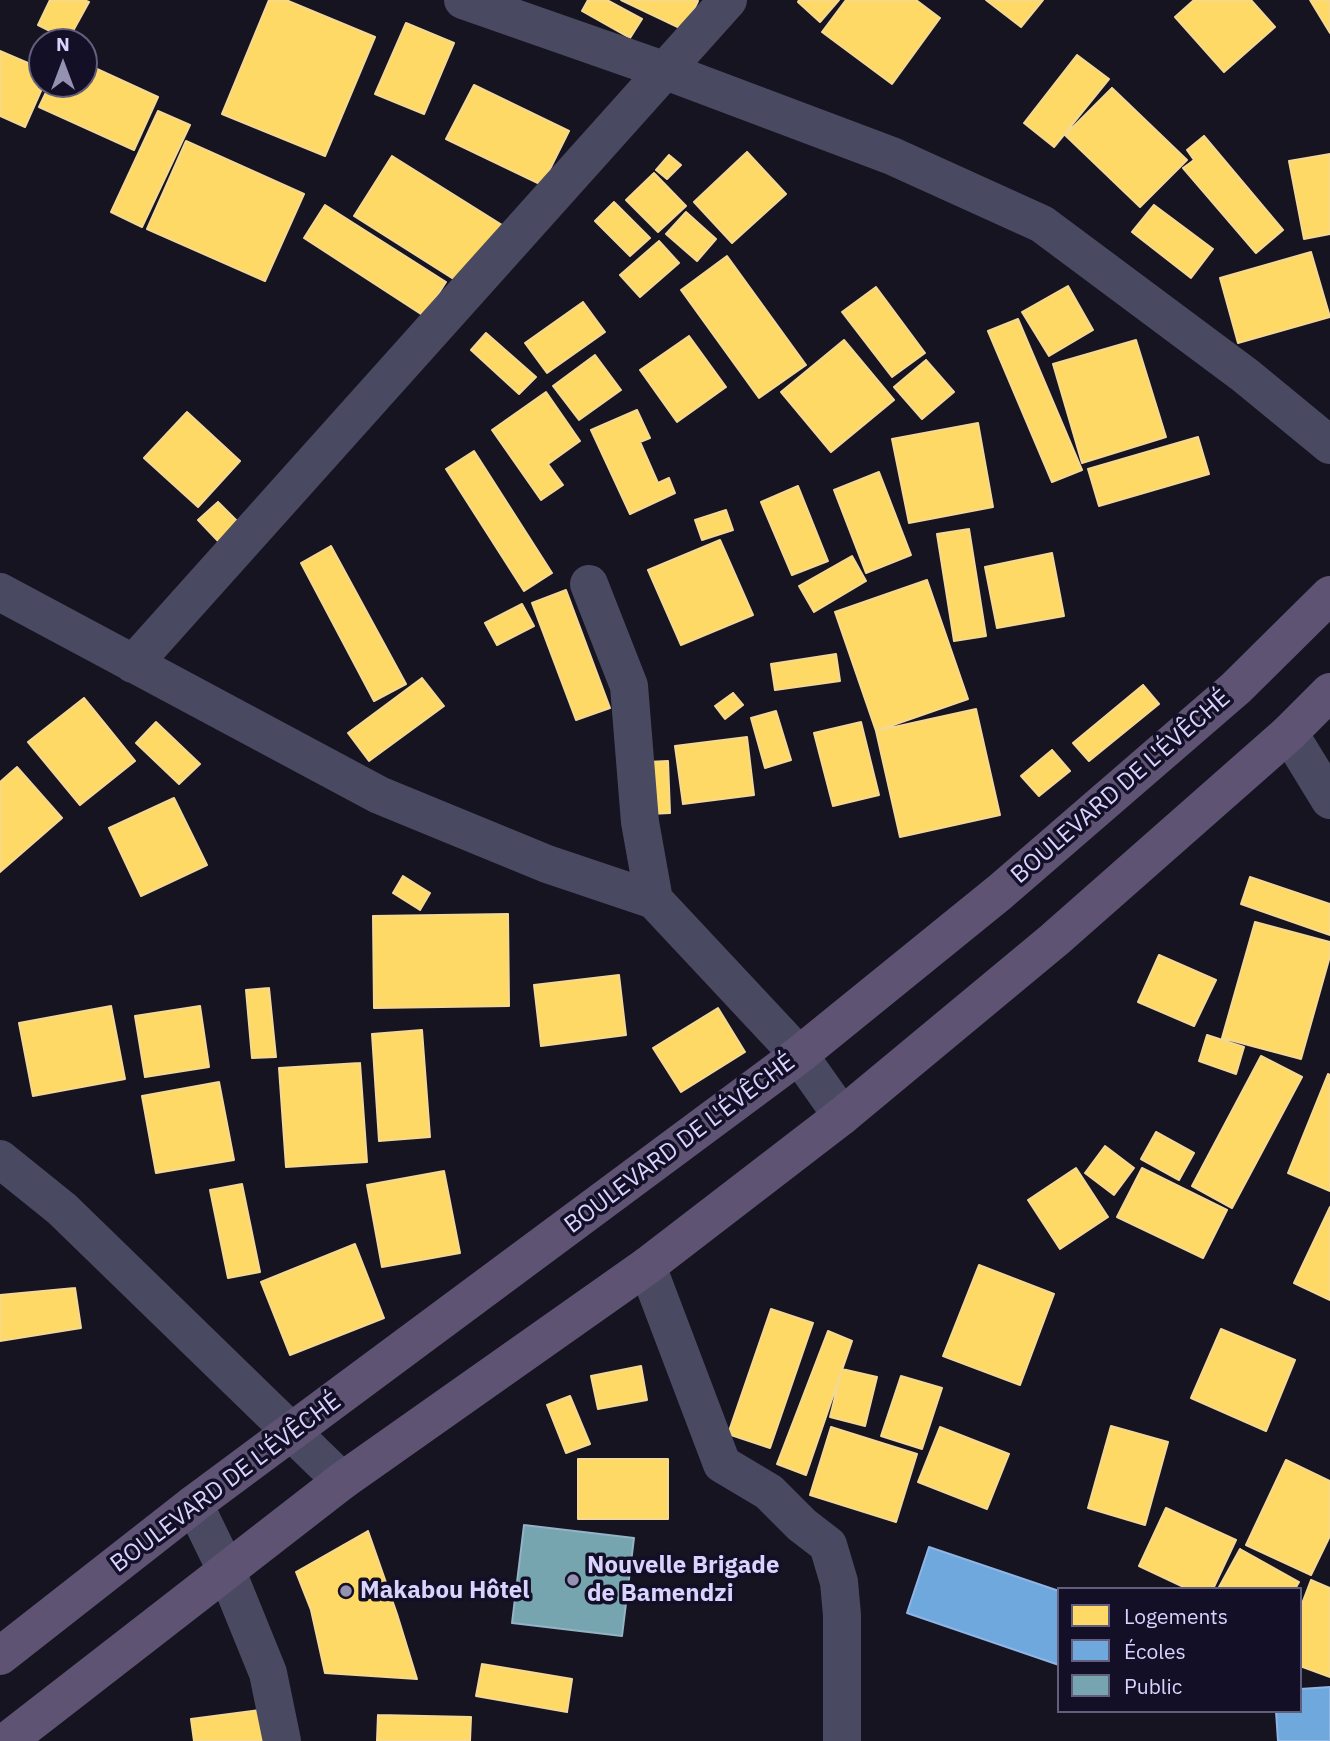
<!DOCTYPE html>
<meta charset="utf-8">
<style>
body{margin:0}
#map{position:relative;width:1330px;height:1741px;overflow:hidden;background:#161421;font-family:"IBM Plex Sans",sans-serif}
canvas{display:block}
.legend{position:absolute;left:1057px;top:1587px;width:245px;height:126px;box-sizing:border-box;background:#130f26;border:2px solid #625e7d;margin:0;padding:9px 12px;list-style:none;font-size:21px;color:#d9d4ff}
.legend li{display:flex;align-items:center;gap:14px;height:35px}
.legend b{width:35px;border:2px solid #625e7d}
.north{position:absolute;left:28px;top:28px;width:70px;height:70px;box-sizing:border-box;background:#130f26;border:2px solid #625e7d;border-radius:50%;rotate:0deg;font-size:19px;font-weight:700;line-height:28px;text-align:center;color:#d9d4ff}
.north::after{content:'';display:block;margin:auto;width:24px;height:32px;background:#9591b1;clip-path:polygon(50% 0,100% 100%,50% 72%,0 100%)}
</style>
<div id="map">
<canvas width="1330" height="1741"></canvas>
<ul class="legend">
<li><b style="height:19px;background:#ffd966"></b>Logements</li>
<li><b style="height:19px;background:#6fa8dc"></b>Écoles</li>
<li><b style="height:19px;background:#76a5af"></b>Public</li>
</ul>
<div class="north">N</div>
</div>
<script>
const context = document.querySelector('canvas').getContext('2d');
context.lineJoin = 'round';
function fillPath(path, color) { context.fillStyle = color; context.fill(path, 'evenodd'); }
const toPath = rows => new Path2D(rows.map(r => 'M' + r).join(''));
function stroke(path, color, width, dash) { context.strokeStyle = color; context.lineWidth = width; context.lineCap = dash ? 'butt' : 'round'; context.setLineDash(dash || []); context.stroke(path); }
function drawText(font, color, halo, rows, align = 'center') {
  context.font = font + ' "IBM Plex Sans",sans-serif'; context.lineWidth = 7; context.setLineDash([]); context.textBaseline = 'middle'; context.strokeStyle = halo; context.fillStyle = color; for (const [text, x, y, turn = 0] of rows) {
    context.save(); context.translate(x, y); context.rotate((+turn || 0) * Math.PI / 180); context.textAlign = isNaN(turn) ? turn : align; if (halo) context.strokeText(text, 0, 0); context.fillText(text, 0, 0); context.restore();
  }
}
const homes = toPath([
 [50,0,84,0,89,2,68,40,38,25,50,0],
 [269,0,286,0,375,37,325,156,222,114,269,0],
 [588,0,607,0,642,19,630,38,582,11,588,0],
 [621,0,695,0,698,1,684,30,621,0],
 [799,0,839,0,820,22,798,2,799,0],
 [846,0,916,0,940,18,892,84,822,32,846,0],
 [986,0,1043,0,1021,27,986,0],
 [1194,0,1251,0,1275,27,1224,72,1175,17,1194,0],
 [1310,0,1330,0,1330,33,1310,0],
 [406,23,454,43,424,114,375,94,406,23],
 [0,51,42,69,44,84,25,127,0,116,0,51],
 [1077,55,1109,79,1054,147,1024,123,1077,55],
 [84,63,158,97,134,150,39,107,50,84,84,84,84,63],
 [474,85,569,131,542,185,446,139,474,85],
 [1112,88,1187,160,1140,207,1065,135,1112,88],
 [158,111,190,125,142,227,111,212,158,111],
 [1204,136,1283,230,1256,253,1183,168,1194,160,1187,150,1204,136],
 [186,141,304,194,265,281,147,229,186,141],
 [747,152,786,194,732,243,694,202,747,152],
 [1330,154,1330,234,1304,239,1289,161,1330,154],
 [669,155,681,165,667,179,656,170,669,155],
 [392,156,502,225,463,285,354,216,392,156],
 [654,173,686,206,658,232,626,200,654,173],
 [614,202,650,238,630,256,595,221,614,202],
 [325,205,446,282,424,316,304,238,325,205],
 [1154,205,1213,249,1191,278,1132,232,1154,205],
 [686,212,716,239,697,261,666,234,686,212],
 [659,241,679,263,640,297,620,275,659,241],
 [1311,252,1330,317,1238,343,1220,278,1311,252],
 [727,256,806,365,759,398,681,290,727,256],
 [1068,286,1093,330,1049,356,1022,312,1068,286],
 [876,287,925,353,892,377,842,312,876,287],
 [583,302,605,332,547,373,525,343,583,302],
 [1018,319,1082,470,1052,482,988,331,1018,319],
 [486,333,536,377,519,394,471,350,486,333],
 [689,336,726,387,677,422,640,370,689,336],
 [844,340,894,400,831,452,781,392,844,340],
 [1136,340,1166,437,1082,463,1053,364,1136,340],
 [595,355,621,390,579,420,553,386,595,355],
 [926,360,954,392,922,419,894,387,926,360],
 [546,392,580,441,548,464,563,485,541,500,492,430,546,392],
 [637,410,650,438,640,442,658,483,669,478,675,493,630,514,591,430,637,410],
 [187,412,240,461,198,507,144,458,187,412],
 [978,423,993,507,909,523,892,439,978,423],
 [1198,437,1209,474,1099,506,1088,469,1198,437],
 [474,451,552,573,524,591,446,469,474,451],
 [879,472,911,555,866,573,834,490,879,472],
 [798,486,828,561,792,575,761,502,798,486],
 [218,502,239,523,218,541,198,520,218,502],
 [726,510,733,530,702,540,695,520,726,510],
 [969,529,986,636,954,641,937,534,969,529],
 [720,540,753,615,681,645,648,570,720,540],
 [331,546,406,684,374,701,301,563,331,546],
 [1052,553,1064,616,997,628,985,567,1052,553],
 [852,556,866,581,814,612,799,586,852,556],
 [927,580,968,699,876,731,835,612,927,580],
 [566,590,610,708,576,720,532,603,566,590],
 [522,604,534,626,497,645,485,623,522,604],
 [836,654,840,681,775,690,771,664,836,654],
 [422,678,444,706,369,761,348,733,422,678],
 [1143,685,1159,704,1089,761,1073,743,1143,685],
 [733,693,743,705,725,719,715,706,733,693],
 [84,698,135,761,80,805,28,742,84,698],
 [976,709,1000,815,900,837,876,731,976,709],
 [776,711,791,760,765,768,751,718,776,711],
 [156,722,200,764,179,784,136,743,156,722],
 [861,722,879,795,833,806,814,733,861,722],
 [747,737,754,795,683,804,675,746,747,737],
 [1052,750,1070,771,1039,796,1021,776,1052,750],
 [668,761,670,813,650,814,647,762,668,761],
 [17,767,62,818,0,872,0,782,17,767],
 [174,798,207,865,141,896,109,828,174,798],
 [403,876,430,893,420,910,393,893,403,876],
 [1250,877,1330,904,1330,935,1241,904,1250,877],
 [508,914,509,1006,374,1008,373,916,508,914],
 [1255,922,1330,942,1330,956,1301,1059,1222,1038,1255,922],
 [1159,955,1216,980,1194,1026,1138,1002,1159,955],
 [619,975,626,1035,541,1046,534,985,619,975],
 [269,988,276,1057,252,1058,246,990,269,988],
 [111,1006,125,1079,33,1096,19,1023,111,1006],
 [200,1006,209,1067,145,1077,135,1016,200,1006],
 [718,1008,745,1052,681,1092,653,1048,718,1008],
 [422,1030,430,1137,379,1141,372,1034,422,1030],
 [1207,1035,1244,1047,1236,1074,1199,1061,1207,1035],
 [1261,1056,1302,1077,1232,1208,1192,1186,1261,1056],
 [360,1063,367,1162,286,1167,279,1068,360,1063],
 [1328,1074,1330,1075,1330,1191,1288,1173,1328,1074],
 [219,1082,234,1160,156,1173,142,1096,219,1082],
 [1156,1132,1194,1153,1179,1180,1141,1159,1156,1132],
 [1105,1146,1134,1168,1114,1195,1085,1173,1105,1146],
 [1076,1168,1108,1217,1060,1249,1028,1200,1076,1168],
 [1142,1168,1227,1210,1203,1258,1117,1217,1142,1168],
 [444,1171,460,1253,382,1267,367,1185,444,1171],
 [242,1184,260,1272,228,1278,210,1190,242,1184],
 [1330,1207,1330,1300,1294,1283,1330,1207],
 [355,1244,384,1318,290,1355,261,1282,355,1244],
 [979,1265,1054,1294,1020,1385,943,1356,979,1265],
 [75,1288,81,1328,0,1341,0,1295,75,1288],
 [771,1309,813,1323,770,1448,728,1434,771,1309],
 [1221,1329,1295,1360,1266,1431,1191,1398,1221,1329],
 [828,1331,852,1341,806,1475,777,1464,828,1331],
 [641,1366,647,1400,598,1409,591,1376,641,1366],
 [842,1369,877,1377,865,1426,830,1417,842,1369],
 [901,1376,942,1388,922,1449,881,1436,901,1376],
 [570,1396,590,1444,566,1453,547,1405,570,1396],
 [1111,1426,1168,1442,1145,1525,1088,1508,1111,1426],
 [831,1427,917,1454,896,1522,810,1495,831,1427],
 [940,1427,1009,1454,987,1509,918,1482,940,1427],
 [578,1459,668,1459,668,1519,578,1519,578,1459],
 [1286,1460,1330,1481,1330,1536,1311,1575,1246,1545,1286,1460],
 [1166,1508,1236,1540,1213,1589,1188,1589,1139,1566,1166,1508],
 [368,1531,397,1614,417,1679,325,1673,311,1610,296,1572,368,1531],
 [1240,1549,1299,1582,1295,1589,1218,1589,1240,1549],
 [1311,1580,1330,1588,1330,1677,1300,1666,1300,1609,1311,1580],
 [482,1664,572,1679,567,1712,476,1696,482,1664],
 [260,1710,264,1741,194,1741,191,1719,260,1710],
 [378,1715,471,1717,470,1741,377,1741,378,1715]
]);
fillPath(homes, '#ffd966');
stroke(homes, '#f4d894', 2);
const schools = toPath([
 [929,1547,1059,1591,1059,1665,907,1613,929,1547],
 [1330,1687,1330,1741,1278,1741,1276,1711,1300,1711,1300,1689,1330,1687]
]);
fillPath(schools, '#6fa8dc');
stroke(schools, '#8fb5e6', 2);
const public = toPath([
 [524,1525,634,1538,622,1636,512,1623,524,1525]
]);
fillPath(public, '#76a5af');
stroke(public, '#94b3c7', 2);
stroke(toPath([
 [463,0,666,71,892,156,1042,224,1246,376,1330,445],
 [589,584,629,686,640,822,654,900],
 [0,592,379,795,547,864,654,900,799,1055,842,1116],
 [133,664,728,0],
 [1289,733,1330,800],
 [0,1159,62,1209,342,1481],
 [647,1266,722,1464,769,1492,802,1525,828,1545,839,1582,842,1615,842,1741]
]), '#4a4962', 38);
stroke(toPath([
 [194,1504,227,1572,268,1673,282,1741]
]), '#4a4962', 38);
stroke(toPath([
 [0,1656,194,1504,799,1055,1000,892,1236,688,1330,595],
 [7,1741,342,1481,647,1266,842,1116,1054,940,1289,733,1330,692]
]), '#5e5373', 38);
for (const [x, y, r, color] of [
 [573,1580,7,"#9591b1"],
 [346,1591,7,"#9591b1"]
]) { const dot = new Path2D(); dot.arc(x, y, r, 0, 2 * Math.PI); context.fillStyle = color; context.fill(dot); stroke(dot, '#130f26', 2.5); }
drawText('24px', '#d9d4ff', '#130f26', [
 ["BOULEVARD DE L'ÉVÊCHÉ",1121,787,-41],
 ["BOULEVARD DE L'ÉVÊCHÉ",680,1144,-37],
 ["BOULEVARD DE L'ÉVÊCHÉ",226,1483,-37]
]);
drawText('bold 24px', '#d9d4ff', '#130f26', [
 ["Nouvelle Brigade",587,1566],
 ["de Bamendzi",587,1594],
 ["Makabou Hôtel",360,1591]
], 'left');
</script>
